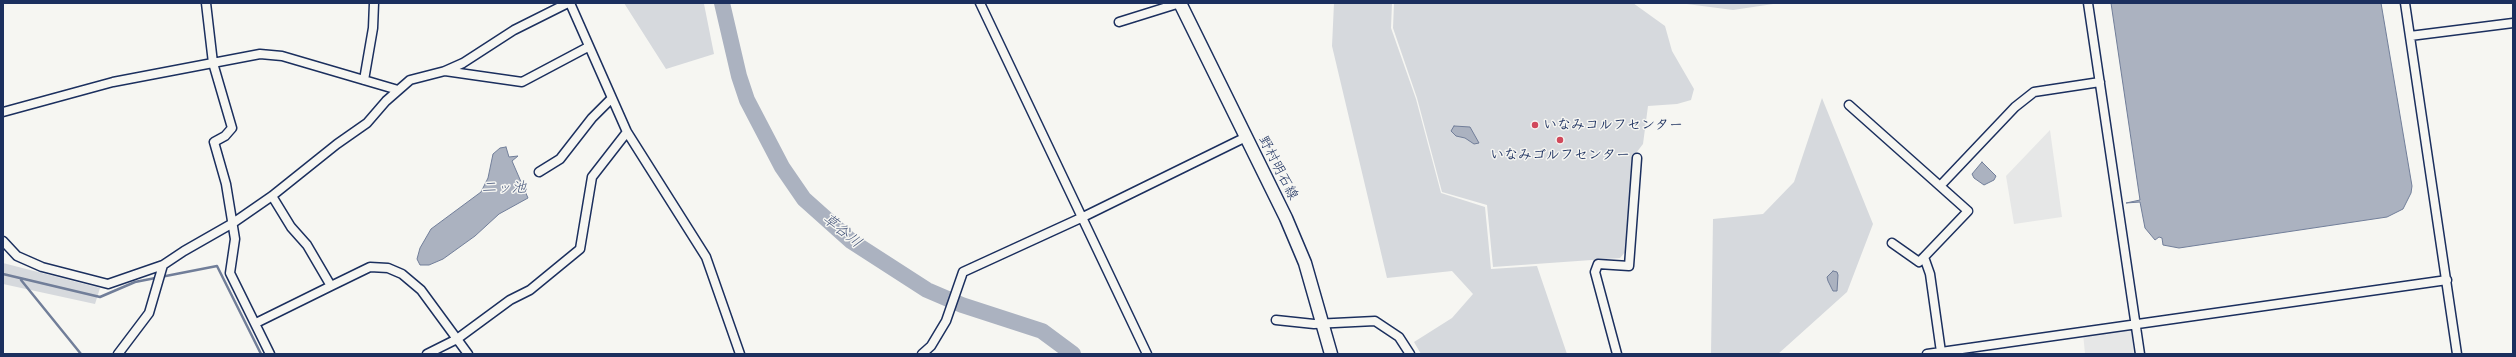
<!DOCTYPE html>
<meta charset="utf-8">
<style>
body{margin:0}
#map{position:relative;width:2516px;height:357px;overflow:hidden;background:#f6f6f2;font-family:"Shantell Sans",sans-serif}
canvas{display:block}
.frame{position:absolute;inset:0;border:4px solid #1b2f5e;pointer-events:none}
</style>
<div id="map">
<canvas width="2516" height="357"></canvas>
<div class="frame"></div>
</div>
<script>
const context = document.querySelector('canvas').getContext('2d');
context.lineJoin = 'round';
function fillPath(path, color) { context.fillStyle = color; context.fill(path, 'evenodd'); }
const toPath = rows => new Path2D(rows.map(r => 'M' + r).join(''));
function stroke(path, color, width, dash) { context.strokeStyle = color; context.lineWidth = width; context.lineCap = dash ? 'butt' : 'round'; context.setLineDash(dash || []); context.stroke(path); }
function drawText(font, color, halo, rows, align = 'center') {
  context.font = font + ' "Shantell Sans","Klee One",sans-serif'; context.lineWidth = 3; context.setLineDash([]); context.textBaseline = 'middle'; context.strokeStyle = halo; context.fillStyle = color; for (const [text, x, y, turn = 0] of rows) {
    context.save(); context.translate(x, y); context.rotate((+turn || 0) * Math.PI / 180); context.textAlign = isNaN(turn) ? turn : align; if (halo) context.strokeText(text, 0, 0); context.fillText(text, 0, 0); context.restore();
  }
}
fillPath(toPath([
 [2050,130,2062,217,2014,224,2006,176],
 [2131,327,2134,354,2085,354,2083,333]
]), '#e6e7e7');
fillPath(toPath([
 [624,3,704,4,714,54,666,69],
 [1334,3,1392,3,1391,28,1416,99,1441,193,1485,207,1491,269,1537,266,1567,354,1421,354,1414,342,1452,318,1473,294,1452,271,1387,278,1332,46],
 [1394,3,1633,3,1665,26,1672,51,1694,89,1691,100,1677,104,1648,106,1643,144,1633,157,1626,251,1620,258,1493,267,1487,205,1442,192,1417,98,1393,28],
 [1679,3,1780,3,1733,10],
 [1822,98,1873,224,1847,292,1778,354,1711,354,1713,219,1763,214,1794,182],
 [3,263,100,288,95,304,3,284]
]), '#d6d9dd');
const water = toPath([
 [2111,3,2381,3,2412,186,2411,193,2403,209,2387,217,2179,248,2163,245,2162,238,2159,237,2155,240,2145,228,2140,202,2126,203,2140,200,2111,3],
 [1454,126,1470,127,1479,143,1474,144,1465,138,1456,136,1451,131,1454,126],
 [506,147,509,157,518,156,512,161,528,198,499,214,475,236,443,259,429,265,420,265,417,259,420,248,431,229,481,192,488,178,493,154,500,148,506,147],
 [1982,162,1996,176,1994,180,1984,185,1974,178,1972,174,1982,162],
 [1833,271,1837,272,1838,275,1837,291,1833,291,1828,281,1827,277,1833,271]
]);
fillPath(water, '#abb2c0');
stroke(water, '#717e99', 1);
stroke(toPath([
 [3,274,100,297,135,282,217,266,261,354],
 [21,280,81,354]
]), '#717e99', 2.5);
stroke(toPath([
 [722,3,739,76,747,100,782,167,804,199,851,241,927,290,962,305,1042,331,1073,354]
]), '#abb2c0', 16);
const street = toPath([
 [206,3,213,63,232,128,225,136,214,142,226,184,235,239,230,273,270,354],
 [570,3,627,132,706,257,740,354],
 [980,3,1147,354],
 [2088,3,2140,354],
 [2405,3,2457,354],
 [1119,22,1180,3],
 [2410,36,2513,23],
 [445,71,522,82,588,47],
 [364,80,373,28,374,3],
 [1849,105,1940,186],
 [3,112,113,82,260,54,282,56,398,90],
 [539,172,560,159,592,118,611,99],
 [272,196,291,227,307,245,331,286,370,267,388,268,402,274,421,290,468,354],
 [3,241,17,256,42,267,108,284,163,265,184,251,233,223,272,196,337,144,367,123,386,101,410,80,445,71,463,63,514,30,568,3],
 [1892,243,1919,262,1924,257],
 [1276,320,1314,324,1375,321,1399,337,1410,354],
 [256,323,331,286],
 [1941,352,1930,274,1924,257,1968,211,1940,186,2015,107,2034,92,2100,82],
 [118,354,149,313,163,265],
 [427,354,457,339,510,300,530,290,580,249,592,177,627,132],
 [922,354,931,346,946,321,963,272,1083,217,1246,137],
 [1617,354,1595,272,1598,264,1629,266,1637,158],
 [1927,354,2447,280]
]);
const secondary = toPath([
 [1180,3,1286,218,1305,263,1331,354]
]);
stroke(street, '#1b2f5e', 11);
stroke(secondary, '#1b2f5e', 15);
stroke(street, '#f6f6f2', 8);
stroke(secondary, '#f6f6f2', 12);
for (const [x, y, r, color] of [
 [1535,125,4,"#d1495b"],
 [1560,140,4,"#d1495b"]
]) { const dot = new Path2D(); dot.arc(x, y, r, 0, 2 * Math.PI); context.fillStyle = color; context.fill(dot); stroke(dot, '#f6f6f2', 1.5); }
drawText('bold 14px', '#1b2f5e', '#f6f6f2', [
 ["いなみコルフセンター",1543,125],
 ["いなみゴルフセンター",1560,155,"center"]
], 'left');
drawText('14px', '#1b2f5e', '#f6f6f2', [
 ["野村明石線",1278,168,63]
]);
drawText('italic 15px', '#46567b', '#f6f6f2', [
 ["二ッ池",504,188],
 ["草谷川",842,231,39]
]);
</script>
